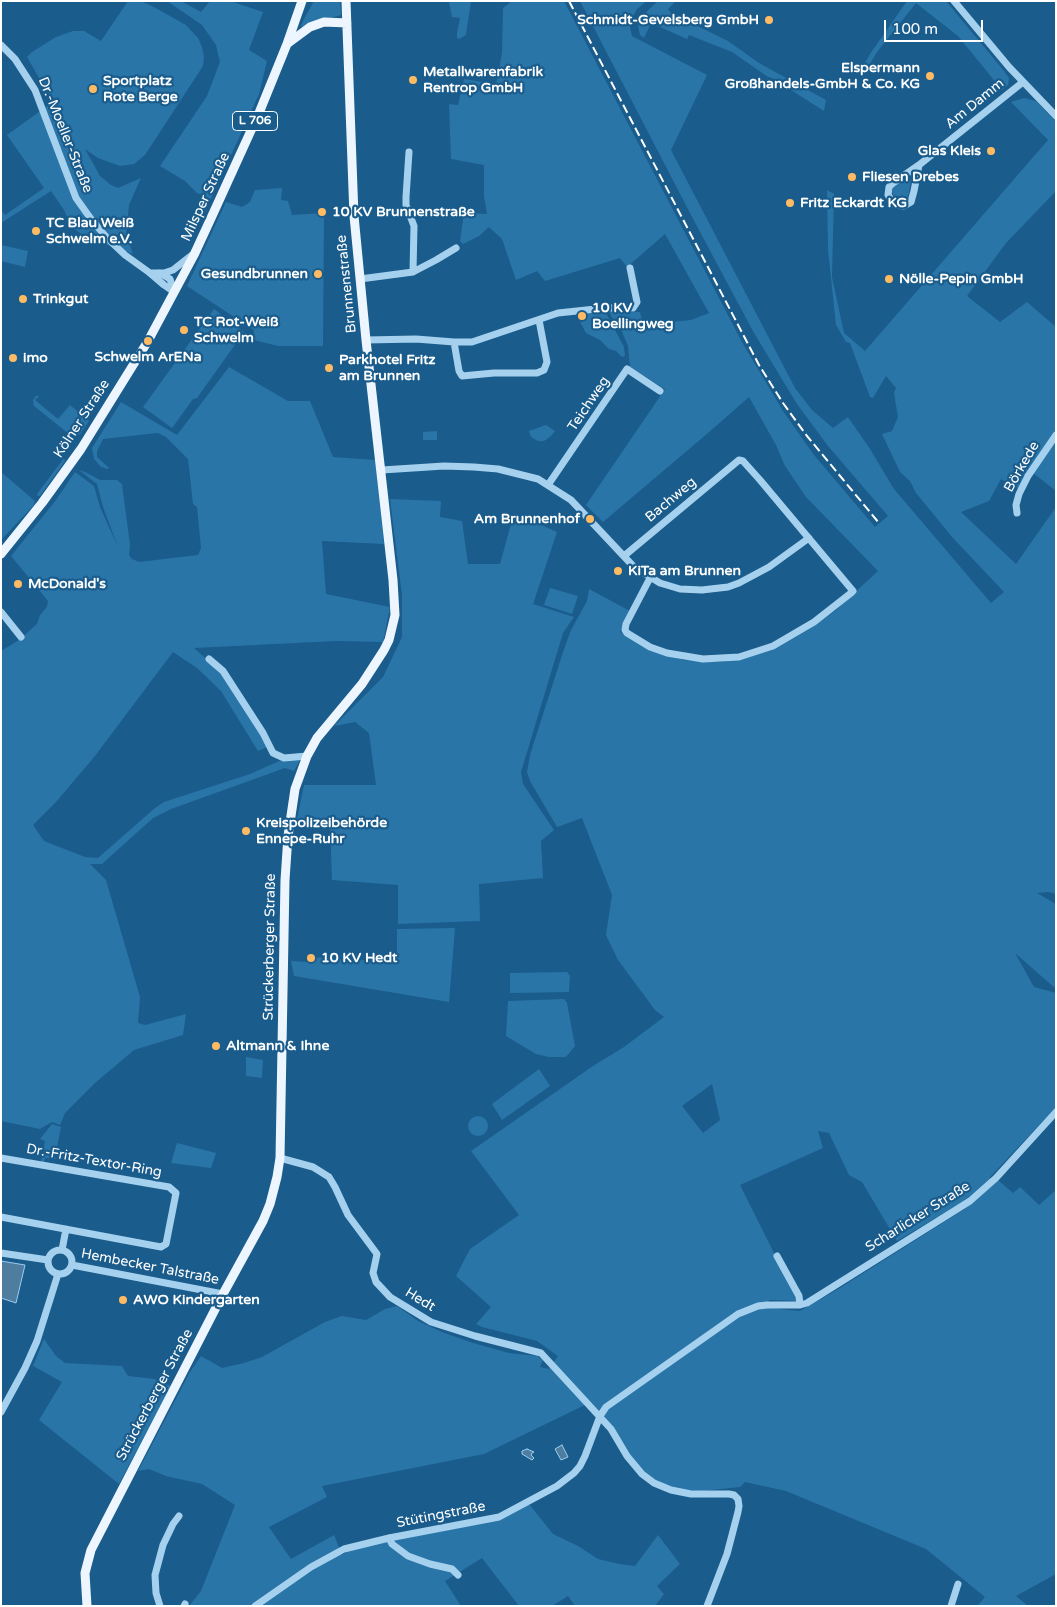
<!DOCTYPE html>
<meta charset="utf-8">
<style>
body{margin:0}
#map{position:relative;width:1057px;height:1607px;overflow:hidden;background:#1a5c8c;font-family:"Varela Round",sans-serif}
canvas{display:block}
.frame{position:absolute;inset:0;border:2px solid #fff;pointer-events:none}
.scale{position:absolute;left:884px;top:20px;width:99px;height:22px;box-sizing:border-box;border:2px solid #fff;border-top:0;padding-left:6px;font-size:15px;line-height:18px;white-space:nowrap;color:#fff;-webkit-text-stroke:4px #1a5c8c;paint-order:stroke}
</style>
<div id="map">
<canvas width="1057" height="1607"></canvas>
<div class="frame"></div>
<div class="scale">100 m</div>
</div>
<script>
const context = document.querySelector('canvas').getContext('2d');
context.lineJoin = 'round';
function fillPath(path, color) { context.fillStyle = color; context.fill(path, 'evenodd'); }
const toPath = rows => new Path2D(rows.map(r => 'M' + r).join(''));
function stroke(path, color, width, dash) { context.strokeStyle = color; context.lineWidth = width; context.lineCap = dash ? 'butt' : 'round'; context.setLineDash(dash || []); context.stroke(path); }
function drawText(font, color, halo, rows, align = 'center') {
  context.font = font + ' "Varela Round",sans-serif'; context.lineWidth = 4.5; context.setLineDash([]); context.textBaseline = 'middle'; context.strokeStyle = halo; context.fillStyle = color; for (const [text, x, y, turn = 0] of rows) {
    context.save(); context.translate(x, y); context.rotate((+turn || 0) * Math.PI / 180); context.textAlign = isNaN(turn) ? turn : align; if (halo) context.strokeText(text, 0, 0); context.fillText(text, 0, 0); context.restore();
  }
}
fillPath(toPath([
 [128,1,140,1,152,6,186,25,198,38,202,47,204,57,203,66,145,155,134,164,120,166,98,158,85,149,100,176,111,185,118,188,141,178,129,205,126,234,133,254,85,237,71,226,64,210,51,191,1,223,1,210,5,215,44,188,7,135,50,104,46,90,27,57,32,52,56,37,73,31,84,31,101,41],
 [167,1,181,1,201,12,210,1,230,1,263,12,249,50,267,61,259,94,211,199,197,193,185,181,160,166,207,96,220,62,216,45,202,25],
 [314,1,340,1,341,15,303,27,301,26,304,19],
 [464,1,471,1,466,35,459,39,457,38,457,33,460,18,452,17,449,2],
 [512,1,564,1,743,344,783,411,814,455,875,527,888,516,828,446,797,404,754,333,692,217,580,1,647,1,637,9,632,18,630,27,632,36,707,75,671,150,795,388,812,410,833,428,848,417,870,449,894,489,991,603,1004,592,953,538,916,493,910,481,900,472,882,434,892,431,898,417,894,393,896,388,886,376,873,398,870,397,850,343,846,342,836,325,828,250,827,190,834,194,832,277,844,333,865,351,1048,140,1011,102,1024,98,1036,101,1056,122,1056,191,1006,243,967,296,1000,322,1027,302,1056,327,1056,491,1033,473,1023,488,1018,489,1001,479,989,501,961,512,1016,564,1056,507,1056,894,1048,892,1037,893,1056,904,1056,989,1015,953,1034,987,1056,993,1056,1107,990,1177,991,1180,964,1201,897,1241,862,1182,849,1175,829,1133,818,1131,823,1148,740,1185,798,1301,769,1300,768,1308,800,1311,840,1288,966,1208,998,1180,1013,1193,1020,1187,1039,1205,1056,1190,1056,1574,1016,1596,1028,1606,977,1606,985,1597,926,1549,786,1491,745,1482,740,1487,702,1491,683,1490,661,1484,644,1473,629,1455,611,1425,591,1402,484,1454,322,1486,327,1497,269,1527,291,1559,334,1535,342,1555,351,1549,489,1521,529,1504,553,1534,578,1546,598,1559,619,1564,635,1566,658,1535,680,1564,657,1586,664,1594,655,1606,575,1606,568,1596,552,1606,519,1606,482,1558,445,1581,461,1606,189,1606,201,1591,235,1505,202,1484,166,1476,149,1469,138,1471,190,1372,201,1356,222,1368,244,1363,262,1357,325,1322,342,1316,366,1320,385,1309,397,1306,418,1321,442,1332,473,1343,509,1353,537,1356,543,1360,540,1367,549,1369,558,1356,537,1341,482,1327,476,1324,491,1307,456,1276,470,1249,519,1215,471,1151,593,1066,624,1047,664,1017,655,1010,618,960,606,935,612,895,582,818,557,827,530,781,527,772,530,755,563,652,571,630,587,601,589,589,630,611,620,632,650,650,684,660,721,662,740,660,775,649,806,631,835,611,878,571,806,497,785,466,776,445,749,397,708,433,603,522,586,505,665,389,630,367,628,346,620,327,613,320,609,311,640,312,643,325,691,320,709,313,665,234,627,267,620,258,545,281,537,271,516,280,502,239,489,227,479,236,463,244,460,241,464,213,487,214,484,196,484,165,451,159,449,104,458,105,464,79,496,84,502,53,503,8],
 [712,1084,720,1120,703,1133,682,1106],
 [658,1,676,1,668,9,671,13,728,41,759,63,826,100,824,111,772,78,768,77,732,52,689,35,687,39,651,23,644,38,640,35,638,26,642,16],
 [907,1,946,1,1004,71,1009,78,1008,85,1002,90,958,36,916,3,877,52,863,75,861,70,870,54],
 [905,178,909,178,911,180,909,192,907,200,898,202,896,201,892,192,894,187],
 [282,188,281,200,288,201,292,215,324,213,323,346,278,346,254,340,254,330,187,286,226,202,242,207,250,202,255,190],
 [1,245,28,251,25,267,1,261],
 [214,309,244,332,197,398,193,399,172,428,143,407],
 [605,311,624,347,625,356,622,357,616,351,609,349,600,340,586,333,576,314],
 [229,367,288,401,310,401,333,457,375,460,384,544,322,541,326,594,390,607,383,642,335,641,194,648,221,672,269,746,258,751,221,691,197,668,173,652,95,756,56,802,33,825,44,841,85,857,98,858,155,808,164,802,250,774,284,759,301,758,294,771,285,768,171,809,153,818,102,864,90,864,106,880,140,997,138,1023,145,1025,186,1014,183,1035,134,1050,95,1083,65,1113,60,1125,52,1122,40,1129,1,1121,1,651,19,640,37,624,40,615,47,607,48,601,11,556,56,500,75,472,94,486,100,507,118,547,103,507,97,484,79,470,85,472,100,480,117,480,122,484,130,545,129,555,132,559,139,562,198,555,201,548,197,507,193,504,188,459,166,437,158,433,103,439,97,451,97,457,109,468,108,469,101,467,94,459,92,448,121,402,177,435],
 [36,396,39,396,35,400,58,419,70,405,89,421,81,433,74,438,34,406,33,400],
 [546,425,555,431,551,436,544,441,538,441,531,437,529,431],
 [437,431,437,440,423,440,423,432],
 [64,458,65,461,40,496,38,496,37,494],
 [1,472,35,501,34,505,1,540],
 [390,499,441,501,440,517,462,521,468,564,500,564,514,513,557,532,533,604,574,617,563,633,521,772,523,784,554,830,541,841,543,878,479,884,480,921,398,924,398,885,332,880,330,822,296,824,304,785,376,785,369,733,355,722,334,726,383,677,402,637,402,595],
 [550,588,578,596,572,614,544,605],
 [455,928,449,1002,294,976,291,961,307,962,309,957,397,962,397,929],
 [567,972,570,976,569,992,510,993,510,973],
 [564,999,567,1003,575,1046,566,1057,549,1057,536,1054,506,1036,508,1001],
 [246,1057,263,1060,262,1078,246,1076],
 [539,1069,550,1086,502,1120,492,1104],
 '468 1126a10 10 0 1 1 20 0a10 10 0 1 1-20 0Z',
 [52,1124,61,1127,55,1157,56,1159,45,1158,44,1162,41,1162,45,1141,40,1139],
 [177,1143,216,1153,211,1168,171,1163],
 [44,1339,56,1356,65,1363,122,1366,128,1376,154,1379,171,1386,119,1484,39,1420,62,1382,33,1366]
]), '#2a75a8');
const water = toPath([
 [1,1261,25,1265,16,1303,1,1298,1,1261],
 [562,1445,568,1457,561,1460,555,1449,562,1445],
 [527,1449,534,1452,532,1453,531,1455,534,1458,532,1460,522,1454,522,1451,527,1449]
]);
fillPath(water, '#4e7d9f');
stroke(water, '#99cef0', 1);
stroke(toPath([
 [954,1,1009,67,1056,116],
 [1,45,15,59,35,90,76,198,91,219,107,238,125,255,150,273,164,285,174,292],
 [409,152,406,197,406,205,414,226,413,272],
 [919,165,914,191,911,202,904,206,895,205,888,195,889,187,893,183,919,165,1023,82],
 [150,273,164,273,173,270,192,255],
 [160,273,170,279,174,292],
 [360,279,413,272,436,260,456,248],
 [366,340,416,339,454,342,472,342,558,313,605,308,633,308,637,302,630,268],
 [454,342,459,371,462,376,494,373,537,373,544,370,547,362,539,320],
 [382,470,444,466,474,467,498,469,538,479,571,500,634,567,660,583,680,589,702,590,728,587,739,583,769,567,809,538],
 [548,485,627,369,660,391],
 [1017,513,1016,505,1019,494,1028,476,1056,435],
 [624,556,739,460,743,461,760,480,853,591,851,593,814,622,773,646,739,657,703,659,667,653,650,647,627,633,625,630,626,624,650,578],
 [1,612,21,637],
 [209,659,223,671,263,733,273,753,284,758,307,756],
 [1,1158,169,1187,176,1193,166,1244,161,1247,1,1217],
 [280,1158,313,1167,329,1177,335,1187,348,1215,377,1254,373,1273,376,1282,390,1297,431,1322,475,1336,541,1353,611,1429,627,1456,642,1474,654,1483,671,1490,691,1494,729,1494,734,1495,738,1499,739,1506,738,1512,727,1554,707,1606],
 '48 1262a12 12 0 1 1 24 0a12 12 0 1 1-24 0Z',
 [62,1250,66,1229],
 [1,1253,48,1260],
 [777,1256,799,1296,800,1305],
 [72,1265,223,1294],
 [1,1412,25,1368,37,1341,58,1274],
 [389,1538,392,1544,408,1556,430,1564,452,1569,458,1575],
 [160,1606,156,1593,155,1575,163,1545,173,1524,179,1516],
 [184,1606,185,1604],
 [255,1606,311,1567,344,1549,389,1538,499,1517,557,1486,574,1473,580,1466,585,1456,600,1416,606,1407,738,1314,758,1306,767,1305,800,1305,807,1303,970,1201,996,1178,1056,1112],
 [951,1606,958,1584]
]), '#a6d1ee', 7);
stroke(toPath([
 [287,44,310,27,324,22,347,23],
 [1,554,42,503,81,449,148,341,194,255,212,216,259,113,287,44,302,1],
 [87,1606,85,1573,91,1550,223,1294,263,1221,270,1204,277,1177,280,1158,285,880,288,836,295,789,307,756,317,738,362,684,384,650,389,640,395,615,393,580,366,340,354,216,346,1]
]), '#edf6ff', 9);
stroke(toPath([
 [569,1,759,365,783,403,807,436,879,523]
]), '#fff', 2, [9, 4]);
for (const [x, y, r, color] of [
 [769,20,5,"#ffbb63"],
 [930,76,5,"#ffbb63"],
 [413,80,5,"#ffbb63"],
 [93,89,5,"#ffbb63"],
 [991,151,5,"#ffbb63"],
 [852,177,5,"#ffbb63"],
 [790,203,5,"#ffbb63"],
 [322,212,5,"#ffbb63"],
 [36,231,5,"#ffbb63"],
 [318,274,5,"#ffbb63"],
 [889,279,5,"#ffbb63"],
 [23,299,5,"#ffbb63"],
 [582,316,5,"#ffbb63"],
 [184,330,5,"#ffbb63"],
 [148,341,5,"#ffbb63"],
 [13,358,5,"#ffbb63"],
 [329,368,5,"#ffbb63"],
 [590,519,5,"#ffbb63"],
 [618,571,5,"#ffbb63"],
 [18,584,5,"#ffbb63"],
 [246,831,5,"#ffbb63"],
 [311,958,5,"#ffbb63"],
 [216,1046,5,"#ffbb63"],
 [123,1300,5,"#ffbb63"]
]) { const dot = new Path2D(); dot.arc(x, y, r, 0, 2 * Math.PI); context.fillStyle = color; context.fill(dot); stroke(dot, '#1a5c8c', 2); }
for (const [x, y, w] of [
 [255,121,45]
]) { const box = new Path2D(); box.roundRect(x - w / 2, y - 9.5, w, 19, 4); context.fillStyle = '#1a5c8c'; context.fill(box); stroke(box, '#fff', 1); }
drawText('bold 12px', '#fff', null, [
 ["L 706",255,121]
]);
drawText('bold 14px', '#fff', '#1a5c8c', [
 ["Schmidt-Gevelsberg GmbH",759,20,"right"],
 ["Elspermann",920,68,"right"],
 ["Großhandels-GmbH & Co. KG",920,84,"right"],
 ["Metallwarenfabrik",423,72],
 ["Rentrop GmbH",423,88],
 ["Sportplatz",103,81],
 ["Rote Berge",103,97],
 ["Glas Kleis",981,151,"right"],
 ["Fliesen Drebes",862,177],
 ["Fritz Eckardt KG",800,203],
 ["10 KV Brunnenstraße",332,212],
 ["TC Blau Weiß",46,223],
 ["Schwelm e.V.",46,239],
 ["Gesundbrunnen",308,274,"right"],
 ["Nölle-Pepin GmbH",899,279],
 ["Trinkgut",33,299],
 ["10 KV",592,308],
 ["Boellingweg",592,324],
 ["TC Rot-Weiß",194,322],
 ["Schwelm",194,338],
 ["Schwelm ArENa",148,357,"center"],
 ["imo",23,358],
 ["Parkhotel Fritz",339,360],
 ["am Brunnen",339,376],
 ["Am Brunnenhof",580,519,"right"],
 ["KiTa am Brunnen",628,571],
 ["McDonald's",28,584],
 ["Kreispolizeibehörde",256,823],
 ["Ennepe-Ruhr",256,839],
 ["10 KV Hedt",321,958],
 ["Altmann & Ihne",226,1046],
 ["AWO Kindergarten",133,1300]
], 'left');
drawText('14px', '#fff', '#1a5c8c', [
 ["Am Damm",975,104,-39],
 ["Dr.-Moeller-Straße",65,135,68],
 ["Milsper Straße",206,197,-65],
 ["Brunnenstraße",347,284,-96],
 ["Teichweg",589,404,-56],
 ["Kölner Straße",82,419,-57],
 ["Börkede",1022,467,-60],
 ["Bachweg",671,500,-40],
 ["Strückerberger Straße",270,947,-89],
 ["Dr.-Fritz-Textor-Ring",94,1161,10],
 ["Scharlicker Straße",918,1217,-32],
 ["Hembecker Talstraße",150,1267,11],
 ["Hedt",420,1300,31],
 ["Strückerberger Straße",155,1395,-62],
 ["Stütingstraße",441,1515,-11]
]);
</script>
